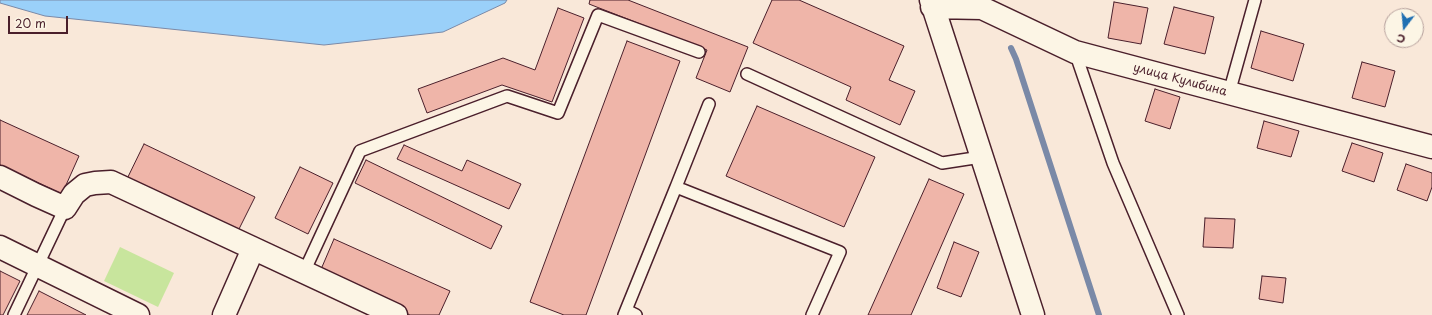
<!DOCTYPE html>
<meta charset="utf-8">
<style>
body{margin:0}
#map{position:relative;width:1432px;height:315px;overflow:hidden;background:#f9e8d9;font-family:"Playpen Sans",sans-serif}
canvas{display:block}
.north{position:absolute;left:1384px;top:8px;width:40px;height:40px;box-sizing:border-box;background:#fcf5e5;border:1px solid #b59f9b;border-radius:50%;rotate:196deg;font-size:11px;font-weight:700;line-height:16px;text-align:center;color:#4a1f2b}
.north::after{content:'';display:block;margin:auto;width:14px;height:18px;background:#1f6fb2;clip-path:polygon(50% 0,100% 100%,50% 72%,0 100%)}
.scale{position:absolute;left:8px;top:16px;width:60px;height:18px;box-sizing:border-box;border:2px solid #4a1f2b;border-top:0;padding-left:5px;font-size:12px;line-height:14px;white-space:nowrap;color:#4a1f2b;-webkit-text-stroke:3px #fcf5e5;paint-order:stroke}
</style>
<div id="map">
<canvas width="1432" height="315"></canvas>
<div class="north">С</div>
<div class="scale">20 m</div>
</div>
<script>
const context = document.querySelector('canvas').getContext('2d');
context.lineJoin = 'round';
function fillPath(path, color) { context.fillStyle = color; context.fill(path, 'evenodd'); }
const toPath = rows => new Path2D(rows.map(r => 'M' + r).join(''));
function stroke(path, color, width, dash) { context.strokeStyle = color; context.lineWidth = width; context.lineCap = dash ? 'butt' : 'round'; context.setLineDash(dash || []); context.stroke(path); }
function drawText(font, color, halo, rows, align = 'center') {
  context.font = font + ' "Playpen Sans",sans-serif'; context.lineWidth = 3; context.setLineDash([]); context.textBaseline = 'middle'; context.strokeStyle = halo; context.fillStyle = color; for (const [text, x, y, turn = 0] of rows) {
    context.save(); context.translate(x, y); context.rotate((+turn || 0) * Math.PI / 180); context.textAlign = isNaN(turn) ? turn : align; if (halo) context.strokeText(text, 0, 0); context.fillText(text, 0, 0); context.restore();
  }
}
fillPath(toPath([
 [120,247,174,273,158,307,104,281]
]), '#c8e59d');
const water = toPath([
 [0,0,507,0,505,3,443,32,324,45,45,16,0,3,0,0]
]);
fillPath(water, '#9ad0f9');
stroke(water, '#7a89a7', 1);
stroke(toPath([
 [1011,48,1016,59,1099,315]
]), '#7a89a7', 6);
const building = toPath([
 [590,0,628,0,748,47,730,92,696,78,707,50,589,4,590,0],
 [772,0,799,0,904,46,889,80,915,91,900,125,846,100,851,87,753,43,772,0],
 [1114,2,1148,8,1141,44,1108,38,1114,2],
 [1174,7,1214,17,1205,54,1164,44,1174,7],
 [558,8,584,18,552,102,502,85,427,113,418,89,503,58,535,70,558,8],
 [1261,31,1304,44,1293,81,1251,68,1261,31],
 [627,41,680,61,586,315,564,315,530,302,627,41],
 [1362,62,1395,71,1385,107,1352,98,1362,62],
 [1155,89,1180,97,1170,129,1145,121,1155,89],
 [757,106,875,157,844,227,726,176,757,106],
 [0,120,79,156,62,194,0,165,0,120],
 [1264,121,1299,131,1291,157,1257,148,1264,121],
 [1352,143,1383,153,1374,182,1342,171,1352,143],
 [144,144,255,197,235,237,125,183,144,144],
 [404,145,462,171,467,160,521,184,509,209,397,159,404,145],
 [366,160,502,226,491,249,355,183,366,160],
 [1406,164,1432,173,1432,187,1427,201,1397,190,1406,164],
 [300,167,333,183,308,234,275,218,300,167],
 [929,179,964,194,911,315,868,315,929,179],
 [1205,218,1235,219,1233,248,1203,247,1205,218],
 [334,239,450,291,439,315,410,315,319,274,334,239],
 [954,242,979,252,961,297,937,288,954,242],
 [0,271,20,281,3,315,0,315,0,271],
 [1262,276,1286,278,1283,303,1259,299,1262,276],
 [39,291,86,315,27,315,39,291]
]);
fillPath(building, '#efb5a9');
stroke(building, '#4a1f2b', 1);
const service = toPath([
 [1075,52,1113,163,1178,315],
 [747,74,942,163,981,157],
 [1229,93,1255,0],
 [676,187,709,104],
 [304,272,360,151,507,96,558,113,598,15,699,52],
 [626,310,636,315],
 [14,315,65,208],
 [624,315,676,187,840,252,812,315]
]);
const minor = toPath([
 [931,0,1033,315],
 [932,7,982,8,1075,52,1432,147],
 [0,177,36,195,65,208,74,194,85,185,95,183,111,182,396,315],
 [0,247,138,315],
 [224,315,253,249]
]);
stroke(service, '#4a1f2b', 14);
stroke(minor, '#4a1f2b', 25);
stroke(service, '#fcf5e5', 11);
stroke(minor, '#fcf5e5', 22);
drawText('12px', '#4a1f2b', '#fcf5e5', [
 ["улица Кулибина",1180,80,15]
]);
</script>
